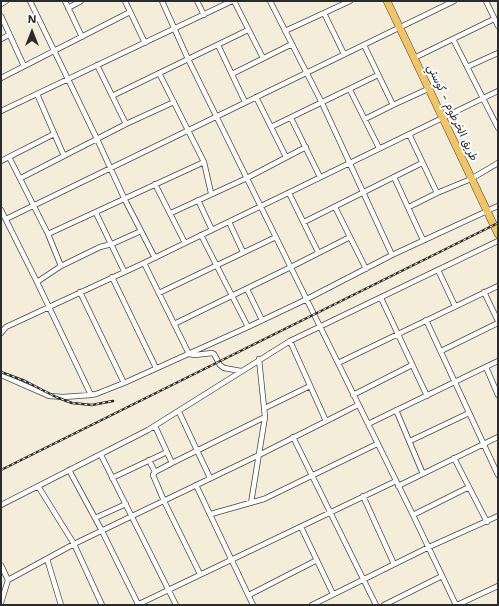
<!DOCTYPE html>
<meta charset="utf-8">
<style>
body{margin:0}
#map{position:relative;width:499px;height:606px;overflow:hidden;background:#f4edda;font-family:"Shantell Sans",sans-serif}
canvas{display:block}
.frame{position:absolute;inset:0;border:2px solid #2b2b2b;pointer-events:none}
.north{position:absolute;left:12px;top:12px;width:40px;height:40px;-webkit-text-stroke:3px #fff;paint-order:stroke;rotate:0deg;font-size:11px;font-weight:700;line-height:16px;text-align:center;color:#2b2b2b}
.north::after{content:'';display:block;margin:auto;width:14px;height:18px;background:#2b2b2b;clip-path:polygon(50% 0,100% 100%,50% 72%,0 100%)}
</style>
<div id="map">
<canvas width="499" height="606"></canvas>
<div class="frame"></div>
<div class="north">N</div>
</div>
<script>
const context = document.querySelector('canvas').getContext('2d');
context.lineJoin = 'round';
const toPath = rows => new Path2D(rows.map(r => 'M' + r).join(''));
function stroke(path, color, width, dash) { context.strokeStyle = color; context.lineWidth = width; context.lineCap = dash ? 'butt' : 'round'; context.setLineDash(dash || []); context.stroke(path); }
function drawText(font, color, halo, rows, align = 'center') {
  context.font = font + ' "Shantell Sans","Playpen Sans Arabic",sans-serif'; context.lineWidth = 4; context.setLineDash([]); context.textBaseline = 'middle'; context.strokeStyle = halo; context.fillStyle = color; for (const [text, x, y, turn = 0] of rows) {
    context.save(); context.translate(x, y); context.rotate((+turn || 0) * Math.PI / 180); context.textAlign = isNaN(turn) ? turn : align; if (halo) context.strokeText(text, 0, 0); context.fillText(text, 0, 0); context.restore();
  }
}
const minor = toPath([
 [30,1,97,139,125,200,155,258],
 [65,1,82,37],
 [125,1,145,43],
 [162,1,188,59,413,515,456,605],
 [197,1,204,15],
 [234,1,263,58],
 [270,1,322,103,392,255],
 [486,1,498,26],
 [1,4,6,1],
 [68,8,81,1],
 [324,13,344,54],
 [1,16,24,66],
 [285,31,350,1],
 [1,39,9,35],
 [453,39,498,128],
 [218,45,245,102],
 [364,45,393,105],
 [414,58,494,19],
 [97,65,126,124],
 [467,67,498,53],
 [159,73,204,162,211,193],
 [232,74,292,44],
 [1,78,130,12],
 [350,90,379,148],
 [37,94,64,156],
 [112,96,248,30],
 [256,97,286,157],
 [1,111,232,1],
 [291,118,320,177],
 [365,119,393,105,428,89],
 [271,127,378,75],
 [409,134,437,193],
 [9,157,48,234,61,266],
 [1,161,54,134],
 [394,177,423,240],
 [21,178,126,124,174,102],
 [155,184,185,243],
 [289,193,318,252],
 [198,200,212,230],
 [335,207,366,269],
 [409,207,437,193,471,179,498,163],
 [1,210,37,282,91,395,96,394,124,383,248,327,307,299,392,255,498,206],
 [96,213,124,271],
 [171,213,247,178,306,147],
 [6,219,454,1],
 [229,222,243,252],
 [304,222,422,163],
 [48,234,204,162],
 [201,235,248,327],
 [144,263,189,354,195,355,212,353,214,354,220,365,224,368,241,371],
 [438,270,455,306],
 [112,277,156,368],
 [37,282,61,266,100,247,112,244,141,231],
 [247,289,262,320],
 [80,292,124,383],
 [484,292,498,321],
 [159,293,276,237],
 [381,298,427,396],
 [426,320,498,475],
 [174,324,291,267,350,237],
 [1,333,6,327,144,263,498,91],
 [290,341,326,421],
 [441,351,498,323],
 [338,363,498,286],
 [486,367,498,395],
 [1,375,49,396,63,397,91,395],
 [353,395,412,365],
 [265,408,310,386],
 [396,410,423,474],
 [179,412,210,478],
 [368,424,498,361],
 [155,426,172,463],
 [293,437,376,605],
 [410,441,469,413],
 [101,455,176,605],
 [454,458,487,522],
 [149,460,155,472],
 [69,470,102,531,138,604],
 [112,478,167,452],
 [196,485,253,605],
 [38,486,74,544,102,605],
 [398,486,498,437],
 [363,496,394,564],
 [251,503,265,417,259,359],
 [1,505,148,430,290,341,498,241],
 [211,514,264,499,377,444],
 [413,515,469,487],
 [95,518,126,504],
 [301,527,333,594],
 [47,559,61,605],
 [1,565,8,580,1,603],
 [200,574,164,501,153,475,155,472,172,463,265,417],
 [8,580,74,544,259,455,358,405],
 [249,595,317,560],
 [137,605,396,481],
 [312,605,429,547,498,516],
 [384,605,442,576],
 [457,605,498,586]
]);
const highway = toPath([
 [387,1,498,234]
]);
stroke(minor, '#494845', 6);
stroke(highway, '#494845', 8);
stroke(minor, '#fff', 4.5);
stroke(highway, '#f0c469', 7);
const rail = toPath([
 [1,372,25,381,56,397,72,403,92,405,113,401],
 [1,470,498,223]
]);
stroke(rail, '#2b2b2b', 2.5);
stroke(rail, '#fff', 1, [3]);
drawText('11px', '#2b2b2b', '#fff', [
 ["طريق الخرطوم - كوستي",452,113,65]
]);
</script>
